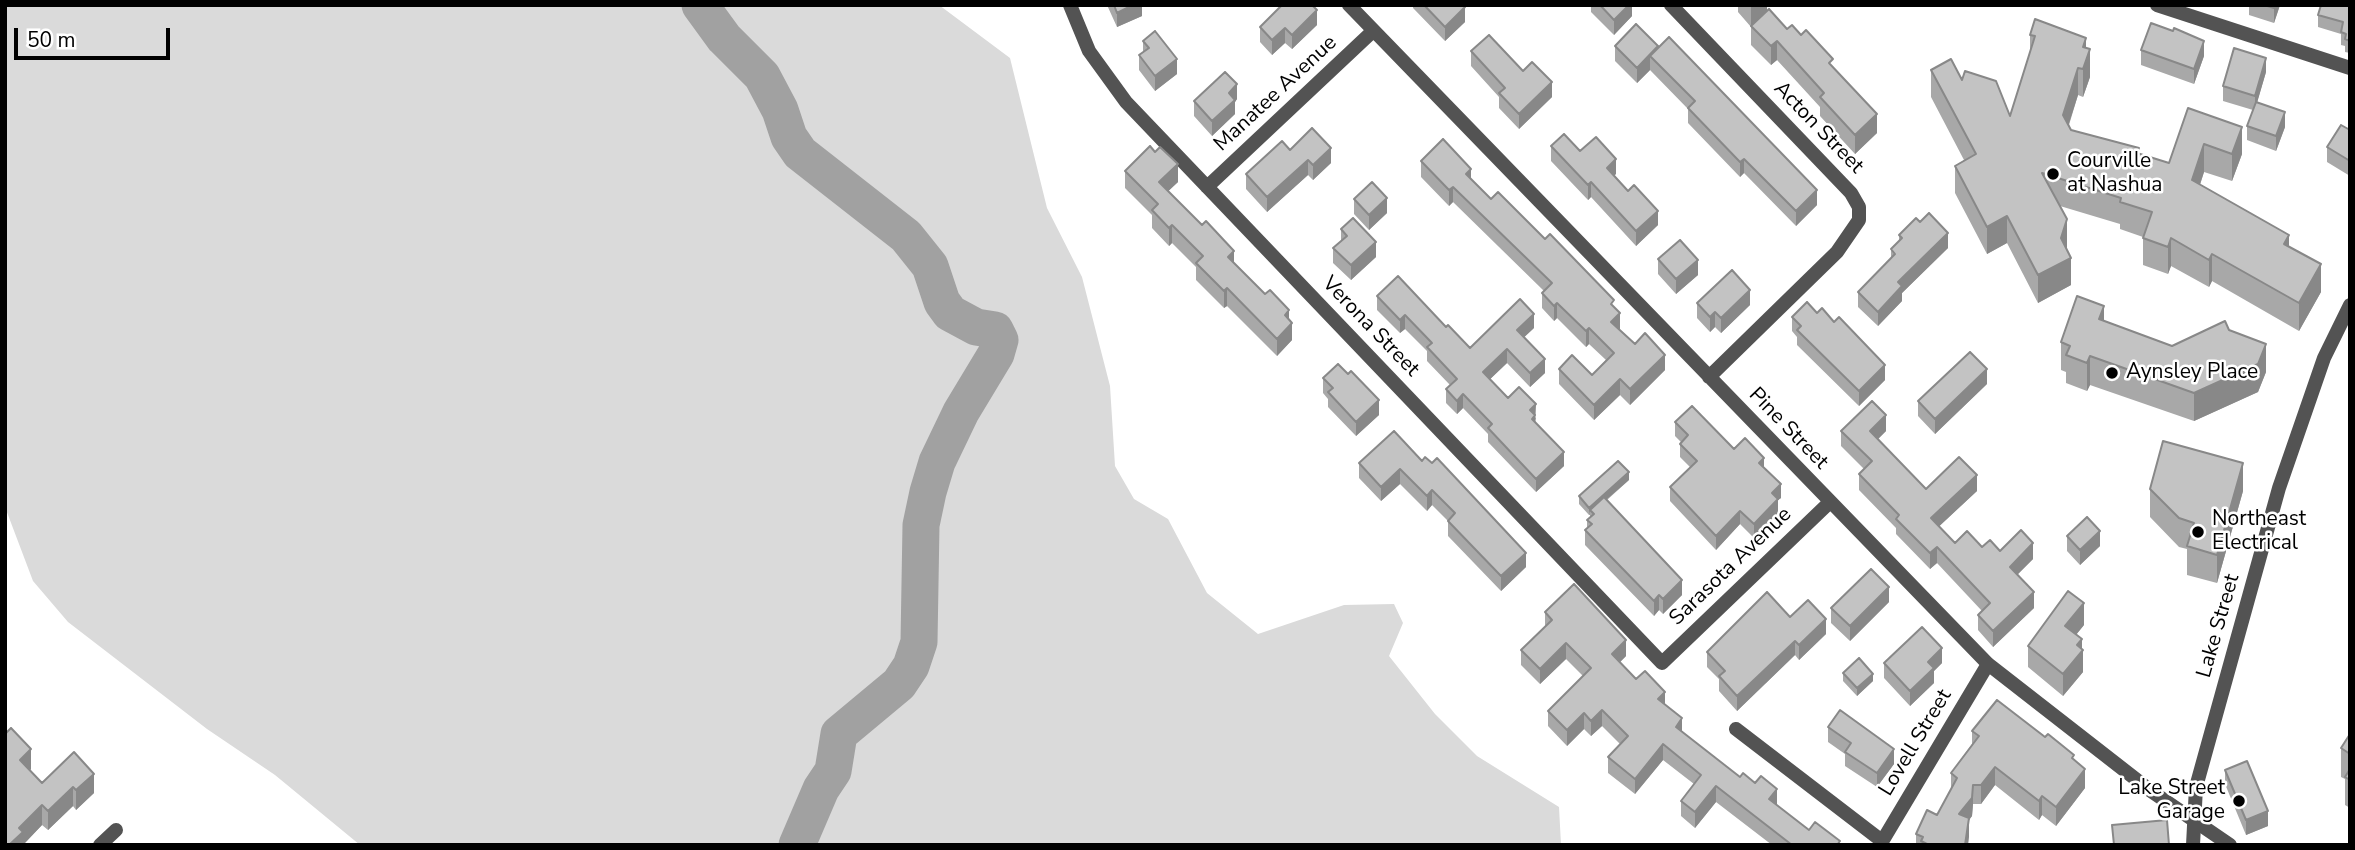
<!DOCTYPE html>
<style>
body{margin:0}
#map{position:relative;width:2355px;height:850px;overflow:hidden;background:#fff;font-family:"Nunito Sans",sans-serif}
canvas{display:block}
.frame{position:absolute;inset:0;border:7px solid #000;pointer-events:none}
.scale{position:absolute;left:14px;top:28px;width:156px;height:32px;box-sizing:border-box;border:4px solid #000;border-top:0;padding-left:9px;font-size:21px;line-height:24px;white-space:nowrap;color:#000;-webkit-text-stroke:5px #fff;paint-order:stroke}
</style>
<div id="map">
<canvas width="2355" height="850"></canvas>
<div class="frame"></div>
<div class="scale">50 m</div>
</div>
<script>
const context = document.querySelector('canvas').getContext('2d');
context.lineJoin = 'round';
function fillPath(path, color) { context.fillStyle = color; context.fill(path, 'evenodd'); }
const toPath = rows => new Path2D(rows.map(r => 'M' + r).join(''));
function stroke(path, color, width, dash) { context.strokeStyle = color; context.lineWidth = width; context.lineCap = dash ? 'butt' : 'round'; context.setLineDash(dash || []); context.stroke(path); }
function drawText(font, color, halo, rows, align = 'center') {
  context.font = font + ' "Nunito Sans",sans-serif'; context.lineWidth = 5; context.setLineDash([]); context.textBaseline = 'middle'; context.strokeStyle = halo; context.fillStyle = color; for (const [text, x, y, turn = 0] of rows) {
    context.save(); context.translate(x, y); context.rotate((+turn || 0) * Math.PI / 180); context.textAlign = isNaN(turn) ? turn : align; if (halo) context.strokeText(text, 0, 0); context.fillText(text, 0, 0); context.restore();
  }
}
fillPath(toPath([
 [5,5,939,5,1010,58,1047,208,1082,277,1110,386,1115,466,1134,499,1168,519,1207,593,1258,634,1344,605,1394,604,1403,623,1389,656,1435,714,1477,756,1559,807,1561,845,360,845,275,775,207,729,68,622,33,581,5,507]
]), '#dadada');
stroke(toPath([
 [700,5,724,38,762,76,780,110,789,137,800,153,906,236,930,266,942,302,950,313,976,327,995,330,1000,340,996,354,961,412,937,462,928,492,921,525,919,642,911,666,899,684,839,734,833,771,821,789,797,845]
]), '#a1a1a1', 37);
stroke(toPath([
 [1070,5,1089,51,1126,102,1662,663,1830,502],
 [1349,5,1988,664,2151,791,2230,845],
 [1671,5,1851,193,1859,207,1859,220,1837,252,1709,377],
 [2157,5,2350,68],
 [1207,187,1373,31],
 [1736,729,1882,841],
 [100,845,116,830],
 [1880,845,1988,664]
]), '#535353', 14);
stroke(toPath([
 [2193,845,2196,787,2279,488,2324,358,2350,305]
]), '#535353', 14);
fillPath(toPath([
 [1107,5,1142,5,1142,16,1117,27],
 [1413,5,1463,5,1465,22,1445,41,1413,8],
 [1591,5,1632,5,1632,16,1614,35,1591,12],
 [1738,5,1767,5,1767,11,1833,68,1877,133,1855,154,1820,116,1820,107,1777,60,1771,65,1751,45,1751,27,1738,12],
 [2249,5,2280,5,2274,23,2249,15],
 [2350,5,2350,53,2345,52,2345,46,2341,45,2341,34,2318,27,2318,15],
 [1636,24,1817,205,1796,226,1744,173,1740,177,1688,123,1688,109,1650,70,1637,83,1615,61,1615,46],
 [1317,25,1292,49,1285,43,1272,55,1260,42,1260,27],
 [2030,35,2086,48,2090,77,2083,97,2078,95,2069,125,2071,130,2139,154,2169,163,2188,108,2242,154,2232,181,2204,172,2200,185,2289,246,2321,292,2299,331,2212,281,2209,287,2171,266,2168,274,2143,265,2143,237,2120,229,2120,224,2060,206,2067,247,2067,249,2071,285,2038,303,2007,243,1987,254,1955,193,1955,166,1964,160,1931,97,1931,70,1962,80,2010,116,2030,53],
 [1143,41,1177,74,1155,91,1139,70,1139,55,1143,52],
 [2141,50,2204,56,2194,84,2141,65],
 [1471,51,1523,71,1552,97,1519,129,1499,108,1499,97,1471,66],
 [2266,72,2257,102,2285,127,2276,151,2247,140,2247,126,2253,110,2223,101,2223,86],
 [1237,99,1235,102,1235,114,1212,136,1194,116,1194,101],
 [2350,130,2350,176,2327,162,2327,147],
 [1551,146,1580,151,1616,174,1614,175,1658,225,1636,246,1591,197,1588,200,1551,161],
 [1290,150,1331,163,1313,180,1308,175,1267,212,1246,189,1246,174],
 [1421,161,1471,179,1491,199,1545,239,1614,307,1619,329,1665,370,1630,405,1620,395,1594,420,1559,384,1559,369,1592,375,1606,360,1589,344,1586,347,1557,318,1554,321,1542,308,1542,293,1544,291,1453,202,1449,206,1421,177],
 [1125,171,1178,182,1168,191,1234,263,1289,320,1292,340,1277,356,1227,306,1224,308,1196,280,1196,267,1172,243,1169,246,1152,228,1152,215,1125,188],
 [1354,199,1387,213,1369,230,1354,214],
 [1341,229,1376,257,1351,280,1333,263,1333,248,1341,241],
 [1899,235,1948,248,1902,293,1902,301,1878,326,1858,307,1858,292,1891,259,1891,249,1899,241],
 [1658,259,1698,275,1676,294,1658,274],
 [1377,296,1446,327,1470,348,1534,328,1524,337,1545,373,1530,387,1507,363,1490,379,1508,398,1536,418,1535,422,1564,466,1536,492,1488,442,1488,434,1463,408,1457,414,1446,403,1446,389,1450,385,1427,361,1427,351,1405,329,1400,333,1377,310],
 [1697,303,1750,305,1721,333,1715,327,1710,332,1697,318],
 [1817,313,1885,380,1859,406,1797,345,1797,337,1792,331,1792,317],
 [2104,321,2172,346,2229,330,2266,372,2258,392,2194,421,2090,385,2087,391,2066,383,2066,372,2061,370,2061,342],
 [1323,378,1379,415,1356,436,1328,407,1328,399,1323,393],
 [1987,384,1935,434,1918,416,1918,401],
 [1675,422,1734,449,1764,468,1781,498,1778,500,1778,513,1754,538,1740,524,1716,550,1670,501,1670,487,1690,467,1680,457,1680,444,1681,442,1675,436],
 [1841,431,1886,431,1878,439,1926,489,1977,491,1939,526,1955,543,1982,547,2033,559,2017,575,2034,608,1993,647,1978,630,1978,615,1982,611,1937,563,1930,569,1896,534,1896,528,1859,490,1859,474,1864,469,1841,446],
 [1422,461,1526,567,1501,591,1448,536,1448,521,1432,505,1427,511,1400,484,1381,501,1359,478,1359,463],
 [1629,480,1607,500,1682,595,1663,614,1659,610,1654,616,1585,545,1585,530,1587,528,1587,520,1590,517,1590,515,1589,515,1579,504,1579,496],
 [2150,489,2243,491,2217,583,2187,575,2187,549,2179,547,2150,517],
 [2067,536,2100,546,2080,565,2067,551],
 [1889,602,1850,641,1831,623,1831,608],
 [1545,612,1626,656,1620,662,1636,679,1665,705,1682,732,1809,830,1840,845,1772,845,1716,802,1695,828,1681,816,1681,801,1694,784,1663,760,1635,794,1608,773,1608,757,1620,744,1602,726,1591,736,1584,729,1567,746,1548,726,1548,711,1583,676,1566,659,1540,684,1521,665,1521,650,1545,627],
 [1790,617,1826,634,1799,660,1795,655,1737,711,1719,691,1719,679,1707,667,1707,652],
 [2084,625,2076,635,2082,649,2083,672,2063,696,2028,667,2028,646],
 [1884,663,1942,663,1934,671,1934,683,1910,706,1884,678],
 [1843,673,1873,681,1857,696,1843,681],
 [1828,727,1894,764,1877,787,1845,766,1845,754,1828,742],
 [1972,731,2074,761,2085,788,2056,826,2042,815,2039,820,1995,785,1981,804,1973,804,1972,816,1969,820,1968,845,1916,845,1916,834,1937,815,1951,789,1951,773,1972,744],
 [5,734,31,769,30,770,42,783,74,752,94,793,76,810,73,806,48,830,42,825,23,845],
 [2350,734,2350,808,2345,805,2345,779,2341,777,2341,748],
 [2225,770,2268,826,2246,835,2225,784]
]), '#a8a8a8');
fillPath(toPath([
 [1133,5,1142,5,1142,16,1117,27,1117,13],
 [1629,5,1632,5,1632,16,1614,35,1614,20],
 [1751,5,1767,5,1767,13,1751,27],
 [2275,5,2280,5,2274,23,2274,8],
 [1465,7,1465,22,1445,41,1445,27],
 [1317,10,1317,25,1292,49,1292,35],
 [1285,28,1285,43,1272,55,1272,40],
 [2086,38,2086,62,2090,49,2090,77,2083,97,2083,47],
 [1777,41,1777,60,1771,65,1771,46],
 [2204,41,2204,56,2194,84,2194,69],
 [1658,46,1650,56,1650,70,1637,83,1637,68],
 [2266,58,2266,72,2255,110,2255,96],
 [1177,59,1177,74,1155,91,1155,76],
 [2078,68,2078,95,2063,142,2063,115],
 [1552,82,1552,97,1519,129,1519,114],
 [1237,84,1237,99,1235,102,1235,114,1212,136,1212,121,1229,93],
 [2285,112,2285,127,2276,151,2276,136],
 [1877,114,1877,133,1855,154,1855,135],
 [2242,127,2242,154,2232,181,2232,154],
 [2204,144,2204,172,2192,208,2192,180],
 [1331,148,1331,163,1313,180,1313,165],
 [1616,159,1616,174,1607,182,1607,168],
 [1744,159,1744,173,1740,177,1740,162],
 [1308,160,1308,175,1267,212,1267,197],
 [1178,164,1178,182,1159,200,1159,182],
 [1471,169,1471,184,1466,174],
 [1591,182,1591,197,1588,200,1588,185],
 [1453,187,1453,202,1449,206,1449,190],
 [1817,190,1817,205,1796,226,1796,211],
 [1387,198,1387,213,1369,230,1369,215],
 [1658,211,1658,225,1636,246,1636,231],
 [2007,216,2007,243,1987,254,1987,227],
 [2067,219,2067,247,2062,263,2071,258,2071,285,2038,303,2038,275,2061,238],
 [1172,225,1172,243,1169,246,1169,228],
 [1948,233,1948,248,1902,293,1902,301,1878,326,1878,312,1898,282],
 [2289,235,2289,263,2284,244],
 [2171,238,2171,266,2168,274,2168,247],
 [1376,242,1376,257,1351,280,1351,265],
 [1234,251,1234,268,1228,257],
 [2212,254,2212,281,2209,287,2209,260],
 [1698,260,1698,275,1676,294,1676,279],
 [2321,264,2321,292,2299,331,2299,303],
 [1227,288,1227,306,1224,308,1224,291],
 [1750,290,1750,305,1721,333,1721,318],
 [1557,303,1557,318,1554,321,1554,306],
 [2104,306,2104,334,2099,319],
 [1289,310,1289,326,1292,323,1292,340,1277,356,1277,339,1285,315],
 [1715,312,1715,327,1710,332,1710,317],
 [1620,313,1620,329,1611,337,1611,322],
 [1534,314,1534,328,1517,344,1517,330],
 [1405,315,1405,329,1400,333,1400,320],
 [1589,328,1589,344,1586,347,1586,331],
 [2266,344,2266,372,2258,392,2194,421,2194,393],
 [1507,349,1507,363,1483,386,1483,372],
 [1665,355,1665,370,1630,405,1630,389],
 [2090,356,2090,385,2087,391,2087,363],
 [1545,359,1545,373,1530,387,1530,373],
 [1885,365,1885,380,1859,406,1859,391],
 [1987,369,1987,384,1935,434,1935,419],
 [1620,379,1620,395,1594,420,1594,405],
 [1463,394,1463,408,1457,414,1457,401],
 [1379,400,1379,415,1356,436,1356,422],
 [1536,404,1535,429,1532,432,1530,410],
 [1886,415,1886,431,1870,447,1870,431],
 [1564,452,1564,466,1536,492,1536,479],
 [1764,458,1764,471,1759,463],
 [2243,463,2243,491,2217,583,2217,555],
 [1400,469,1400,484,1381,501,1381,487],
 [1629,472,1629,480,1592,512,1590,510,1589,515,1589,508],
 [1977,475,1977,491,1931,534,1931,518],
 [1781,484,1781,498,1778,500,1778,513,1754,538,1754,524,1772,493],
 [1432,490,1432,505,1427,511,1427,496],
 [1740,511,1740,524,1716,550,1716,536],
 [2100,531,2100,546,2080,565,2080,550],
 [2033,543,2033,559,2010,582,2010,567],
 [1937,547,1937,563,1930,569,1930,553],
 [1526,553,1526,567,1501,591,1501,576],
 [1682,580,1682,595,1663,614,1663,599],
 [1889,587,1889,602,1850,641,1850,626],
 [2034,592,2034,608,1993,647,1993,631],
 [1659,595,1659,610,1654,616,1654,601],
 [2084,603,2084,625,2065,648,2065,626],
 [1826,619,1826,634,1799,660,1799,645],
 [2082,639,2082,652,2083,650,2083,672,2063,696,2063,674,2077,645],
 [1626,640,1626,656,1612,670,1612,654],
 [1795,641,1795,655,1737,711,1737,696],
 [1566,643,1566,659,1540,684,1540,669],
 [1942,648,1942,663,1934,671,1934,683,1910,706,1910,691,1928,662],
 [1873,674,1873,681,1857,696,1857,688],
 [1665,692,1665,708,1658,699],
 [1602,710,1602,726,1591,736,1591,721],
 [1584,713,1584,729,1567,746,1567,730],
 [1682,718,1682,734,1676,727],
 [1663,744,1663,760,1635,794,1635,779],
 [31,749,31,769,20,780,20,760],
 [1894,749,1894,764,1877,787,1877,773],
 [1995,767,1995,785,1981,804,1981,785],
 [2085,769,2085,788,2056,826,2056,807],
 [94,774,94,793,76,810,76,790],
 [1973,785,1973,804,1972,816,1969,820,1969,837,1968,845,1965,845,1959,814],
 [1716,786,1716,802,1695,828,1695,812],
 [73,787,73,806,48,830,48,811],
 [1777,789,1777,805,1769,815,1769,799],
 [2042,796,2042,815,2039,820,2039,801],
 [42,805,42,825,23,845,9,845,19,828],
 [2268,811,2268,826,2246,835,2246,820]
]), '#888');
const building = toPath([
 [1114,5,1133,5,1117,13,1114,5],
 [1282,5,1312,5,1317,10,1292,35,1285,28,1272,40,1260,27,1282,5],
 [1424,5,1463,5,1465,7,1445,27,1424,5],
 [1600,5,1629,5,1614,20,1600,5],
 [2264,5,2275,5,2274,8,2264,5],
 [2321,5,2350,5,2350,41,2345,39,2346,34,2341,32,2343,22,2318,15,2321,5],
 [1769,9,1787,29,1792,25,1801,35,1806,30,1833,59,1829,63,1877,114,1855,135,1820,97,1824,93,1777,41,1771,46,1751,26,1769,9],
 [2035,19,2086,38,2083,47,2090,49,2083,69,2078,68,2063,115,2071,130,2139,148,2137,153,2169,163,2188,108,2242,127,2232,154,2204,144,2192,180,2289,235,2284,244,2321,264,2299,303,2212,254,2209,260,2171,238,2168,247,2143,238,2152,212,2120,202,2121,198,2042,173,2067,219,2061,238,2071,258,2038,275,2007,216,1987,227,1955,166,1976,154,1931,70,1951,59,1962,80,1965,71,1996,81,2010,116,2035,36,2030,35,2035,19],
 [2151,23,2173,31,2174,28,2204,41,2194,69,2141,50,2151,23],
 [1636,24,1658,46,1637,68,1615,46,1636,24],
 [1155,31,1177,59,1155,76,1139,55,1149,48,1143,41,1155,31],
 [1489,35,1523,71,1532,62,1552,82,1519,114,1499,93,1505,88,1471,51,1489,35],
 [1669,37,1817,190,1796,211,1744,159,1740,162,1688,108,1695,101,1650,56,1669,37],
 [2234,48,2266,58,2255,96,2223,86,2234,48],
 [1225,72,1237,84,1229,93,1235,100,1212,121,1194,101,1225,72],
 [2256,102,2285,112,2276,136,2247,126,2256,102],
 [2341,125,2350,130,2350,161,2327,147,2341,125],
 [1312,128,1331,148,1313,165,1308,160,1267,197,1246,174,1282,141,1290,150,1312,128],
 [1564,134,1580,151,1596,137,1616,159,1607,168,1628,191,1634,185,1658,211,1636,231,1591,182,1588,185,1551,146,1564,134],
 [1443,139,1471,169,1466,174,1491,199,1498,192,1545,239,1550,234,1614,300,1611,304,1620,313,1611,322,1635,344,1645,333,1665,355,1630,389,1620,379,1594,405,1559,369,1572,355,1592,375,1614,353,1589,328,1586,331,1557,303,1554,306,1542,293,1552,283,1453,187,1449,190,1421,161,1443,139],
 [1150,146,1155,152,1160,147,1178,164,1159,182,1202,225,1206,221,1234,251,1228,257,1265,294,1270,290,1289,310,1285,315,1292,323,1277,339,1227,288,1224,291,1196,263,1203,256,1172,225,1169,228,1152,210,1158,204,1125,171,1150,146],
 [1372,182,1387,198,1369,215,1354,199,1372,182],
 [1929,213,1948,233,1898,282,1902,286,1878,312,1858,292,1895,254,1891,249,1902,238,1899,235,1916,218,1920,222,1929,213],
 [1353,218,1376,242,1351,265,1333,248,1347,236,1341,229,1353,218],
 [1680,240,1698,260,1676,279,1658,259,1680,240],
 [1732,270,1750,290,1721,318,1715,312,1710,317,1697,303,1732,270],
 [1398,276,1446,327,1448,325,1470,348,1520,299,1534,314,1517,330,1545,359,1530,373,1507,349,1483,372,1508,398,1519,387,1536,404,1530,410,1535,415,1532,419,1564,452,1536,479,1488,428,1492,424,1463,394,1457,401,1446,389,1457,379,1427,347,1432,343,1405,315,1400,320,1377,296,1398,276],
 [2077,296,2104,306,2099,319,2172,346,2225,321,2229,330,2266,344,2258,364,2194,393,2090,356,2087,363,2066,355,2070,346,2061,342,2077,296],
 [1807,302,1817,313,1822,308,1834,322,1839,317,1885,365,1859,391,1797,330,1801,326,1792,317,1807,302],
 [1970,352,1987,369,1935,419,1918,401,1970,352],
 [1338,364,1348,374,1351,371,1379,400,1356,422,1328,392,1333,388,1323,378,1338,364],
 [1872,401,1886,415,1870,431,1926,489,1959,457,1977,475,1931,518,1955,543,1967,531,1982,547,1990,540,2000,551,2021,530,2033,543,2010,567,2034,592,1993,631,1978,615,1990,603,1937,547,1930,553,1896,519,1899,515,1859,474,1872,461,1841,431,1872,401],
 [1692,406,1734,449,1745,438,1764,458,1759,463,1781,484,1772,493,1778,499,1754,524,1740,511,1716,536,1670,487,1697,461,1680,444,1688,435,1675,422,1692,406],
 [1394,431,1422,461,1425,457,1432,463,1437,458,1526,553,1501,576,1448,521,1455,513,1432,490,1427,496,1400,469,1381,487,1359,463,1394,431],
 [2163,441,2243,463,2217,555,2187,546,2194,523,2179,518,2150,489,2163,441],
 [1618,461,1629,472,1589,508,1579,496,1618,461],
 [1604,497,1682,580,1663,599,1659,595,1654,601,1585,530,1592,524,1587,520,1594,514,1590,510,1604,497],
 [2087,517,2100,531,2080,550,2067,536,2087,517],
 [1871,569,1889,587,1850,626,1831,608,1871,569],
 [1574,584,1626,640,1612,654,1636,679,1645,671,1665,692,1658,699,1682,718,1676,727,1740,777,1743,773,1755,783,1761,776,1777,789,1769,799,1809,830,1815,822,1840,841,1837,845,1792,845,1716,786,1695,812,1681,801,1701,775,1663,744,1635,779,1608,757,1628,736,1602,710,1591,721,1584,713,1567,730,1548,711,1591,668,1566,643,1540,669,1521,650,1552,620,1545,612,1574,584],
 [2068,591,2084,603,2065,626,2082,639,2077,645,2083,650,2063,674,2028,646,2068,591],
 [1767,592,1790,617,1808,600,1826,619,1799,645,1795,641,1737,696,1719,676,1725,671,1707,652,1767,592],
 [1922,627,1942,648,1928,662,1934,668,1910,691,1884,663,1922,627],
 [1859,658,1873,674,1857,688,1843,673,1859,658],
 [1997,700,2045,737,2048,734,2074,755,2072,758,2085,769,2056,807,2042,796,2039,801,1995,767,1981,785,1973,785,1972,798,1959,814,1969,818,1965,845,1929,845,1921,841,1923,837,1916,834,1927,810,1937,815,1957,778,1951,773,1979,736,1972,731,1997,700],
 [1840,710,1894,749,1877,773,1845,752,1851,743,1828,727,1840,710],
 [11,728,31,749,20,760,42,783,74,752,94,774,76,790,73,787,48,811,42,805,19,828,23,832,9,845,5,845,5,734,11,728],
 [2350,734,2350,754,2341,748,2350,734],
 [2247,761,2268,811,2246,820,2225,770,2247,761],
 [2350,769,2350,780,2345,777,2350,769],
 [2167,820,2169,845,2114,845,2112,825,2167,820]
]);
fillPath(building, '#c3c3c3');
stroke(building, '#888', 2);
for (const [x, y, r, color] of [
 [2053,174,7,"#000"],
 [2112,373,7,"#000"],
 [2198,532,7,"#000"],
 [2239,801,7,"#000"]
]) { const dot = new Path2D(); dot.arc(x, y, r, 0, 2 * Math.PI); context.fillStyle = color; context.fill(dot); stroke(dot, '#fff', 2.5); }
drawText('21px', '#000', '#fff', [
 ["Manatee Avenue",1276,94,-43],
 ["Acton Street",1818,128,46],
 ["Verona Street",1370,327,46],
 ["Pine Street",1788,429,46],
 ["Sarasota Avenue",1731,567,-44],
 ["Lake Street",2219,626,-74],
 ["Lovell Street",1916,743,-59]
]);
drawText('21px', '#000', '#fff', [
 ["Courville",2067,162],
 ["at Nashua",2067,186],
 ["Aynsley Place",2126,373],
 ["Northeast",2212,520],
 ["Electrical",2212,544],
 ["Lake Street",2225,789,"right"],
 ["Garage",2225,813,"right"]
], 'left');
</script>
